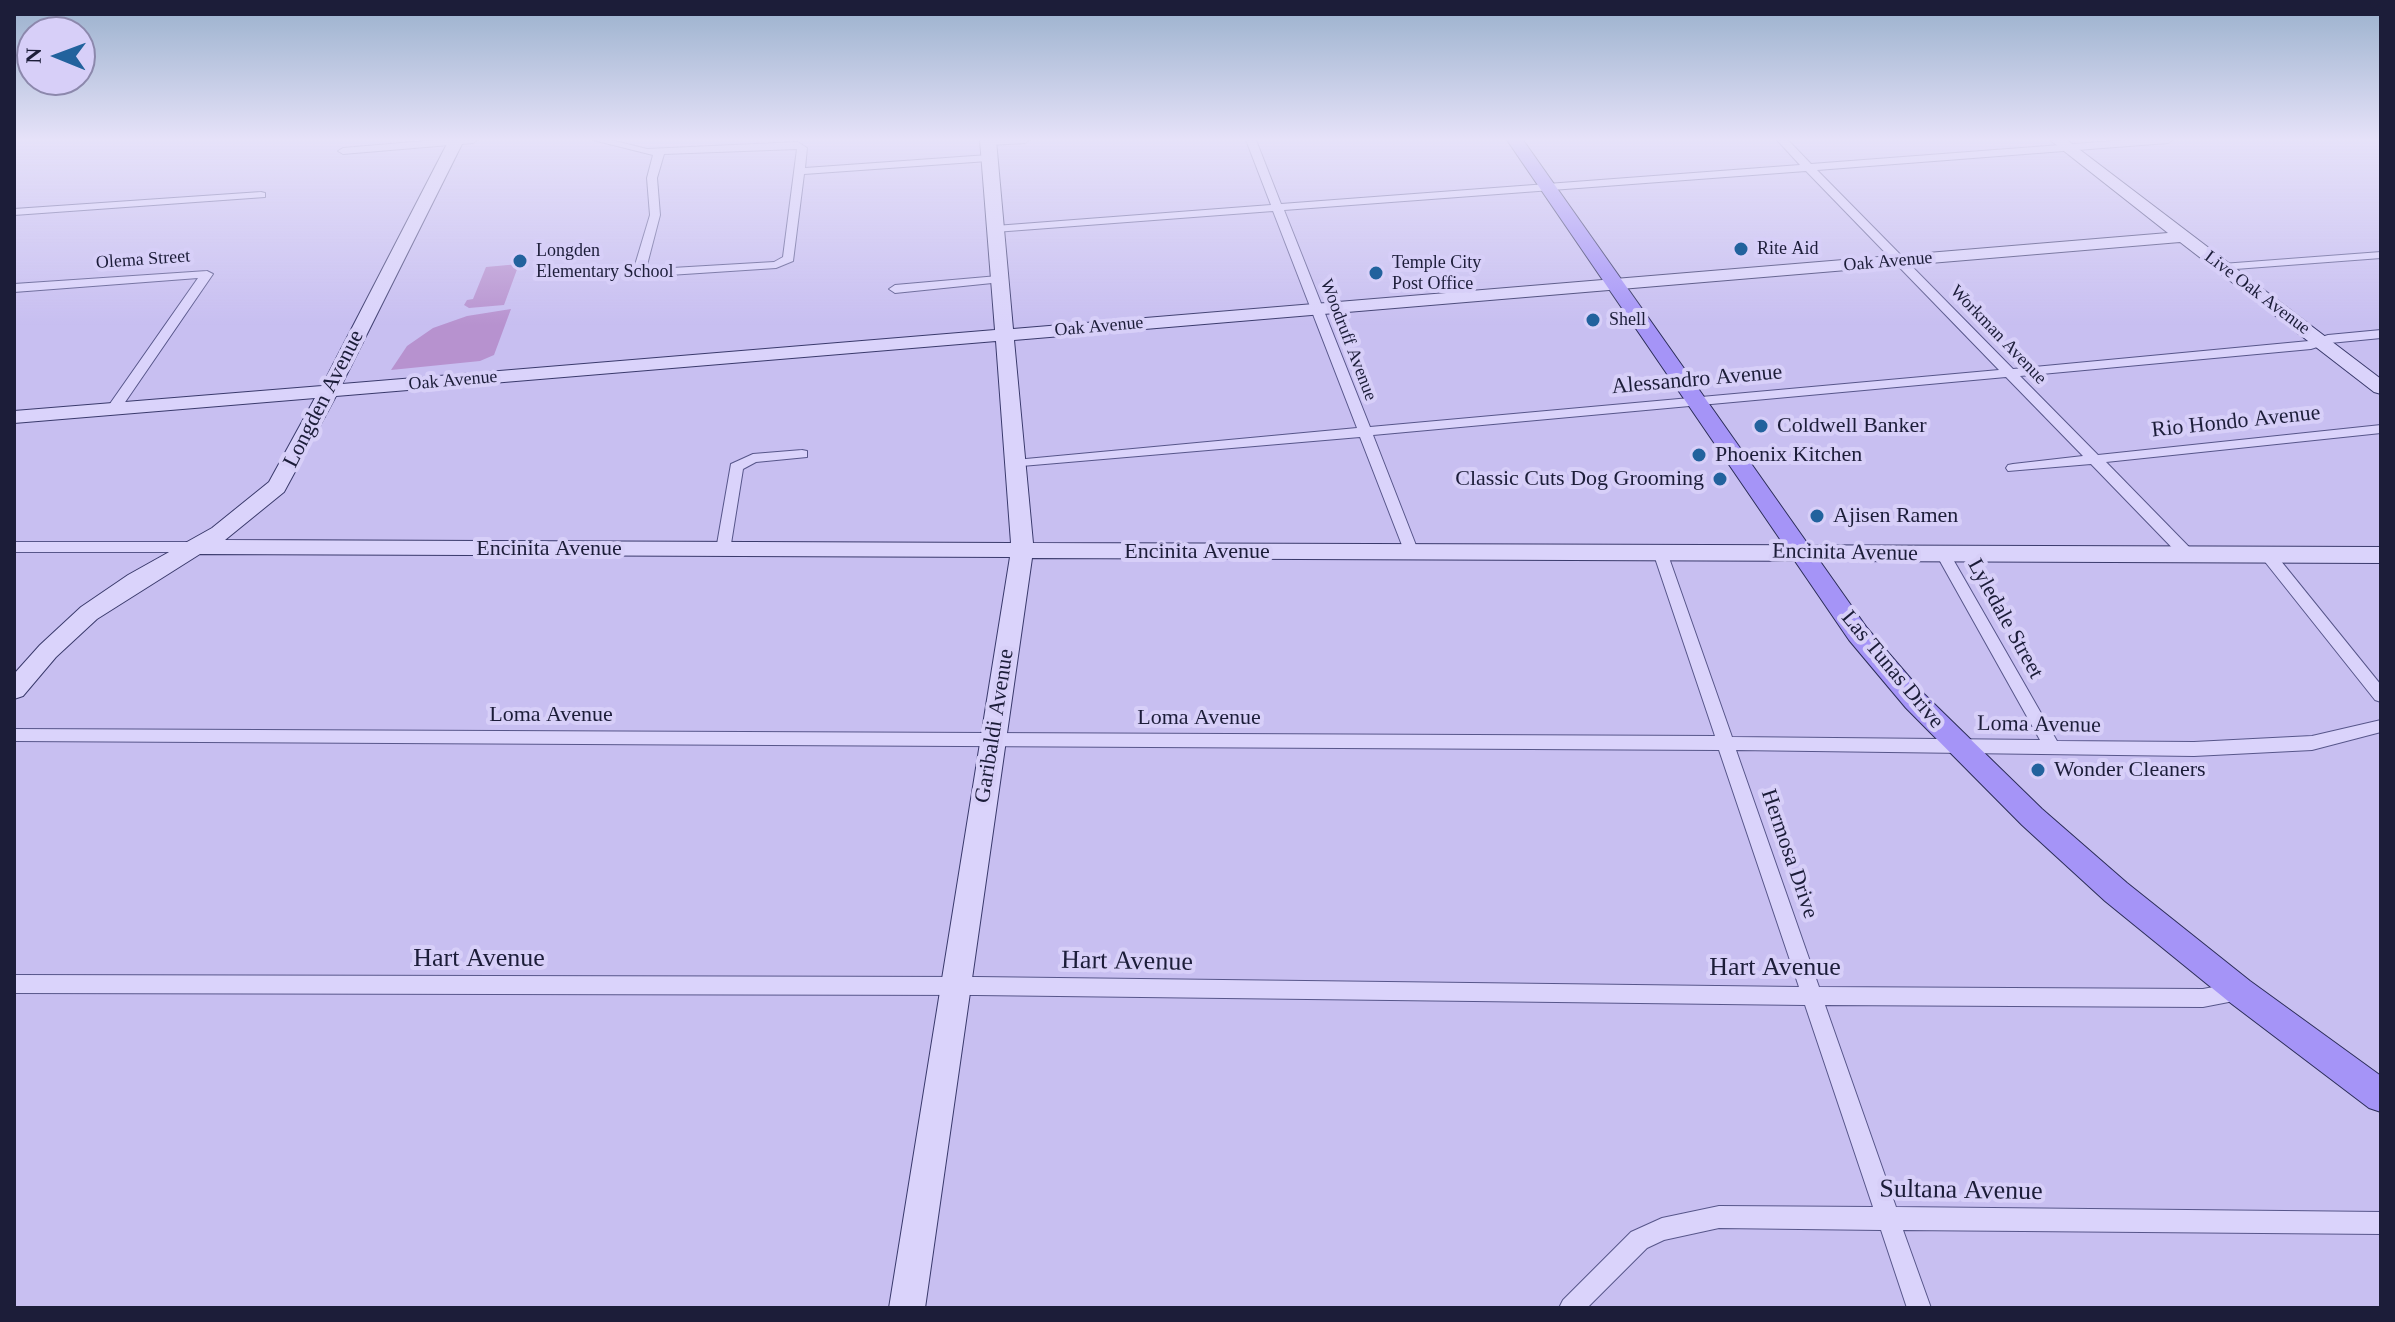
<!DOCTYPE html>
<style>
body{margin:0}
#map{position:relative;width:2395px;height:1322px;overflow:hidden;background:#c8bff1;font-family:Georgia,serif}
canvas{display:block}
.frame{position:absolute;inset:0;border:16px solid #1c1d39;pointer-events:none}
.north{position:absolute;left:16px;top:16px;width:80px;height:80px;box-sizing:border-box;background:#d7cff8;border:2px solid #8c88ac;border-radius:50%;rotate:271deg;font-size:22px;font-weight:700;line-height:32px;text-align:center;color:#1c1d39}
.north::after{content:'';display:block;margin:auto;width:28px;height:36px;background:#22629d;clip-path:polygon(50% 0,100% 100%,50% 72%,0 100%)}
</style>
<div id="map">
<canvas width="2395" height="1322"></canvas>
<div class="frame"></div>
<div class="north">N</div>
</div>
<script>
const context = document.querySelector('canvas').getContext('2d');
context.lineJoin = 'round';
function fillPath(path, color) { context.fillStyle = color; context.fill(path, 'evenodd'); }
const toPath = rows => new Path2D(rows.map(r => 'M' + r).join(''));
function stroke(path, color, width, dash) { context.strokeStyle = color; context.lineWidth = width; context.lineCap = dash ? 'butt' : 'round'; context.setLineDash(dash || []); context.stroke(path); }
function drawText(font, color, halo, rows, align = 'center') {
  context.font = font + ' Georgia,serif'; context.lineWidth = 8; context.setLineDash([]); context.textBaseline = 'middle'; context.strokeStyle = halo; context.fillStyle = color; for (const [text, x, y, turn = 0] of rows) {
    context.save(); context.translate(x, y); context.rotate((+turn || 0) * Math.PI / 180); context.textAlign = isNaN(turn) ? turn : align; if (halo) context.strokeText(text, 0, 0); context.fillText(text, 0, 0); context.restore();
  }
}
fillPath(toPath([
 [519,264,504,305,469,308,464,305,467,300,473,299,486,267],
 [511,309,494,355,480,361,391,370,407,346,433,328,467,316]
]), '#b792cf');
const street = toPath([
 [436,140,478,140,473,143,343,154,338,151,343,148,436,140],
 [593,140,611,140,647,149,798,142,807,148,805,168,988,155,993,158,988,161,804,174,793,261,776,268,654,276,640,272,635,265,650,215,647,178,653,155,593,140],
 [797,149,783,257,774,262,655,269,648,268,647,265,660,215,657,178,664,154,797,149],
 [985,140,1030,140,1025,143,989,145,985,144,985,140],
 [1246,140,1256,140,1281,204,1800,165,1777,140,1788,140,1811,164,2126,140,2173,140,2168,143,1817,170,2013,369,2309,341,2328,335,2381,330,2381,338,2330,343,2311,349,2020,376,2098,455,2381,425,2381,433,2106,462,2193,551,2195,555,2193,559,2188,560,2183,559,2091,464,2008,471,2006,468,2008,465,2013,464,2083,456,2006,377,1373,435,1419,553,1412,558,1405,553,1360,437,1010,467,1008,464,1015,460,1357,428,1273,211,995,232,989,229,995,226,1271,205,1246,140],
 [1806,171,1999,370,1370,427,1284,210,1806,171],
 [261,192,265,193,265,197,14,215,14,209,261,192],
 [2381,252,2381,258,2222,270,2216,267,2222,264,2381,252],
 [207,271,213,274,119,411,114,412,107,408,198,278,14,292,14,284,207,271],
 [998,276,1002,278,1002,282,895,293,889,289,895,285,998,276],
 [802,450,807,451,807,457,756,462,743,469,730,550,723,555,718,554,716,550,731,464,753,454,802,450],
 [14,542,195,542,202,547,195,552,14,552,14,542],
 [1660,547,1667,552,1732,737,2040,740,1936,554,1943,549,1950,554,2057,741,2194,742,2312,736,2381,720,2381,732,2312,750,2194,756,1736,750,1819,987,2203,989,2239,982,2246,985,2249,991,2246,997,2239,1000,2203,1007,1825,1005,1896,1207,2381,1212,2381,1234,1903,1230,1931,1308,1907,1308,1881,1230,1719,1228,1664,1240,1647,1248,1587,1308,1559,1308,1563,1300,1631,1232,1662,1218,1719,1206,1873,1207,1805,1005,976,995,14,993,14,975,976,977,1799,987,1719,750,14,741,14,729,1715,736,1653,552,1660,547],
 [2267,549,2272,550,2381,685,2381,702,2375,700,2262,558,2260,554,2267,549]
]);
const secondary = toPath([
 [449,140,464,140,342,384,995,330,980,140,996,140,1013,329,2168,233,2050,140,2067,140,2381,379,2381,394,2374,392,2180,242,1014,340,1033,543,2381,547,2381,563,1032,558,925,1308,889,1308,1010,557,200,554,97,619,56,657,23,696,14,699,14,674,40,645,81,607,128,575,212,528,269,482,315,398,14,423,14,411,322,386,449,140],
 [996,341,1011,543,225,540,284,492,336,396,996,341]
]);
const primary = toPath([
 [1507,140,1523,140,1867,628,1924,694,2042,809,2127,883,2250,981,2381,1076,2381,1112,2369,1108,2228,1001,2105,901,2022,825,1906,708,1849,640,1507,140]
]);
stroke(street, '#57568a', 2);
stroke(secondary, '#3a3a6c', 2);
stroke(primary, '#2b2d58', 2);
fillPath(street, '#dad3fb');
fillPath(secondary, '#dad3fb');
fillPath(primary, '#a594f7');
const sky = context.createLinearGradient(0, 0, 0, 325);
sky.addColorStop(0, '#99b0cc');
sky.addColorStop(0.43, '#e6e2f9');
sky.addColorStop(1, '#e6e2f900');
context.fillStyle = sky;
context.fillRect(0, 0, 2395, 325);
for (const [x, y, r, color] of [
 [1741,249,8,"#22629d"],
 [520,261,8,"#22629d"],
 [1376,273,8,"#22629d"],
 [1593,320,8,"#22629d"],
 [1761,426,8,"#22629d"],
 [1699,455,8,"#22629d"],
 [1720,479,8,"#22629d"],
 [1817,516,8,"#22629d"],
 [2038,770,8,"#22629d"]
]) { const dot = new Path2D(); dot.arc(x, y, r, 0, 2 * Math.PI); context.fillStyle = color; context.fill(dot); stroke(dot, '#d7cff8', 3); }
drawText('18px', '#1c1d39', '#d7cff8', [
 ["Rite Aid",1757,249],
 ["Longden",536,251],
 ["Elementary School",536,272],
 ["Temple City",1392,263],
 ["Post Office",1392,284],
 ["Shell",1609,320]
], 'left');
drawText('18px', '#1c1d39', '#d7cff8', [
 ["Olema Street",143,260,-4],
 ["Oak Avenue",1888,262,-5],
 ["Live Oak Avenue",2257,293,37],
 ["Oak Avenue",1099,327,-5],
 ["Workman Avenue",1998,335,46],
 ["Woodruff Avenue",1348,340,69],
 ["Oak Avenue",453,381,-5]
]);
drawText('22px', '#1c1d39', '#d7cff8', [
 ["Alessandro Avenue",1697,380,-5],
 ["Longden Avenue",324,399,-63],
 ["Rio Hondo Avenue",2236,422,-6],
 ["Encinita Avenue",549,549],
 ["Encinita Avenue",1197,552],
 ["Encinita Avenue",1845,553,1],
 ["Lyledale Street",2005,619,61],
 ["Las Tunas Drive",1892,670,50],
 ["Loma Avenue",551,715],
 ["Loma Avenue",1199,718],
 ["Loma Avenue",2039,725,1],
 ["Garibaldi Avenue",995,726,-81],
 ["Hermosa Drive",1789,854,71]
]);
drawText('22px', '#1c1d39', '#d7cff8', [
 ["Coldwell Banker",1777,426],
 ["Phoenix Kitchen",1715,455],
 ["Classic Cuts Dog Grooming",1704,479,"right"],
 ["Ajisen Ramen",1833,516],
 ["Wonder Cleaners",2054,770]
], 'left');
drawText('26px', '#1c1d39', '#d7cff8', [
 ["Hart Avenue",479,959],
 ["Hart Avenue",1127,962,1],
 ["Hart Avenue",1775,968],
 ["Sultana Avenue",1961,1191,1]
]);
</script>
